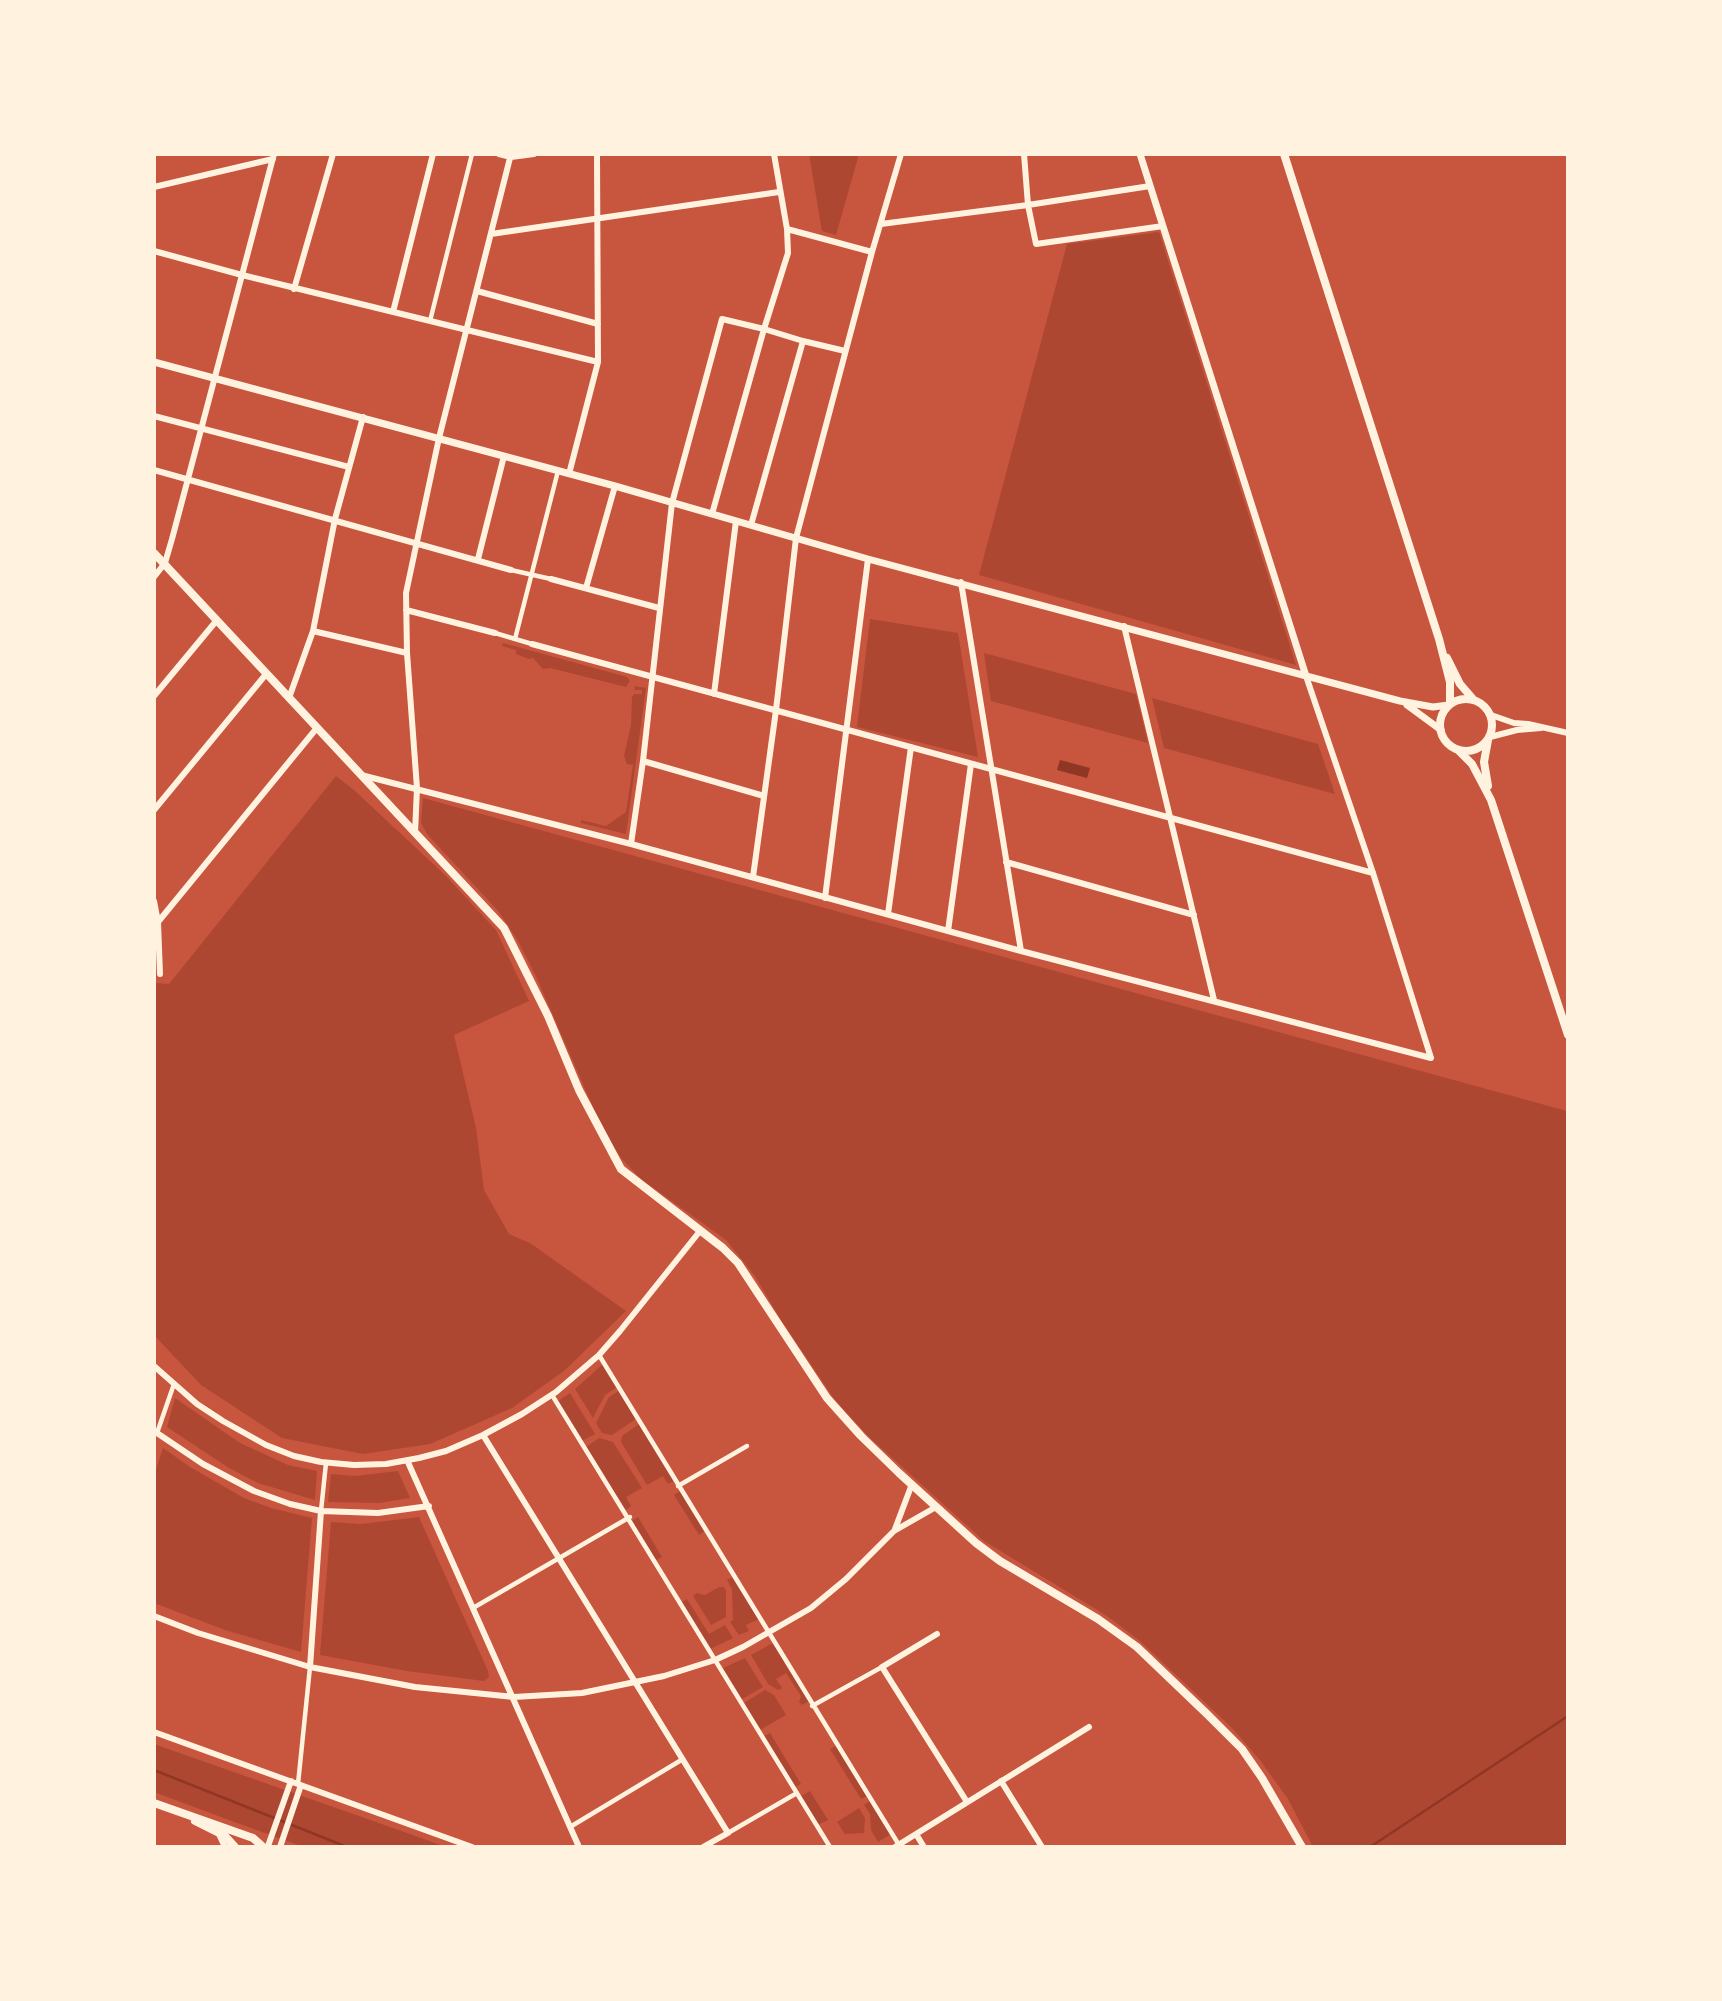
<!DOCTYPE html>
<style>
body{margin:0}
#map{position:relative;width:1722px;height:2001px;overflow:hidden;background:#c8553d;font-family:"Space Grotesk",sans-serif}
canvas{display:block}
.frame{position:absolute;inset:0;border:156px solid #fff3e0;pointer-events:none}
</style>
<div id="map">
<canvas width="1722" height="2001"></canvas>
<div class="frame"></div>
</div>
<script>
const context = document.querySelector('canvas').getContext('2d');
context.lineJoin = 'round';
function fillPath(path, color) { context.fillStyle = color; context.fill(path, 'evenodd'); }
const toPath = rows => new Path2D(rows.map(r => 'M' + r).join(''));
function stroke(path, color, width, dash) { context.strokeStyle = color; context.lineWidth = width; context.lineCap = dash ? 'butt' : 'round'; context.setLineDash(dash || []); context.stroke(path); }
fillPath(toPath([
 [809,154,859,154,836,235,822,231],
 [1159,232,1296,665,979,575,1067,244],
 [870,619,958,633,978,757,857,727],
 [503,643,627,677,630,681,626,687,550,668,543,669,533,658,529,659,516,654,516,650,502,646],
 [984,653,1136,694,1148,743,991,701],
 [634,686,646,688,626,834,581,823,581,820,606,826,626,812,633,765,627,764,624,756,631,725,632,697,634,694,642,694,642,690,635,690],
 [1152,698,1318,744,1335,794,1164,748],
 [336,776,355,791,444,874,496,930,529,1001,454,1035,476,1128,484,1190,509,1234,530,1243,626,1311,564,1371,512,1408,430,1444,363,1454,282,1438,201,1385,154,1335,154,983,169,984],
 [423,798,1567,1111,1568,1847,1313,1847,1288,1799,1259,1759,1232,1728,1140,1641,1107,1616,984,1541,869,1437,835,1400,781,1320,755,1276,726,1240,641,1179,621,1158,603,1130,535,974,518,941,499,912,427,834,421,823],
 [602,1365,617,1387,605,1395,593,1418,575,1389],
 [619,1391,636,1419,612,1435,602,1433,596,1423,609,1397],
 [570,1393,595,1434,582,1441,558,1401],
 [175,1398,240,1443,288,1465,317,1471,315,1500,258,1483,229,1468,167,1427],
 [639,1424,674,1481,668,1484,663,1476,647,1485,621,1442,622,1436],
 [599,1438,613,1442,642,1488,626,1497,631,1506,626,1510,586,1447],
 [163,1448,190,1467,244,1498,271,1508,312,1518,301,1652,225,1630,154,1603,154,1476],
 [398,1471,410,1498,379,1503,328,1502,331,1474,355,1476],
 [680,1491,705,1531,699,1535,674,1495],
 [419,1517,488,1671,489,1677,484,1681,407,1671,320,1655,331,1522,361,1524],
 [638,1517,662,1557,656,1560,632,1521],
 [733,1577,759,1619,746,1625,749,1631,739,1635,730,1622,733,1620,732,1589,727,1580],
 [719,1587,724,1587,726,1591,726,1617,711,1625,693,1596,697,1593,705,1595],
 [687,1599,709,1634,725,1625,733,1638,710,1649,682,1602],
 [773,1643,809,1701,802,1705,799,1702,801,1696,786,1673,776,1679,782,1688,778,1690,768,1684,751,1655],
 [745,1658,763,1687,742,1699,723,1668],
 [765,1690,774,1695,786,1715,760,1730,744,1703],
 [770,1733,801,1784,795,1787,764,1736],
 [154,1744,393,1828,446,1847,304,1847,237,1823,154,1792],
 [836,1746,867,1796,861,1799,830,1749],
 [810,1791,828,1820,818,1825,801,1796],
 [870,1801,891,1834,878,1842,871,1830,870,1814,864,1805],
 [859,1808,865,1818,864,1833,845,1834,837,1822]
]), '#ae4732');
fillPath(toPath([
 [1060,760,1090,768,1087,778,1057,770]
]), '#8f3625');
stroke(toPath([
 [154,1770,347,1847],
 [1370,1847,1568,1716]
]), '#8f3625', 2.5);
stroke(toPath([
 [430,321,472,154],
 [511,570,551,579],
 [495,633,532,644],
 [515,639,558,471],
 [599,1355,899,1845],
 [552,1395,830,1847],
 [157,1433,174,1384],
 [678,1486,747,1446],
 [321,1511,326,1463],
 [473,1608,630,1517],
 [812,1706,882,1667],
 [298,1784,310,1667],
 [570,1827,683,1759],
 [728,1833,797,1793]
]), '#fff3e0', 4.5);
stroke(toPath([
 [274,154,242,275,598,362],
 [499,154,511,157,534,154],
 [1024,154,1028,205,1036,244,1163,226],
 [154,187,273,159],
 [881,224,1028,205,1150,186],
 [787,229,872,252],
 [491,234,779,192],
 [154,251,242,275,172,539,165,563,154,577],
 [294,289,333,154],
 [477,291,598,324],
 [393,312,433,154],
 [803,341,845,351],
 [154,416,349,467],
 [154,470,511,570],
 [569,474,598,362,597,154],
 [712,514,764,329,803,341,751,525],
 [478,559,504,456],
 [551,579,659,608],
 [961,582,1021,951],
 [586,588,615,486],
 [406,610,495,633],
 [1124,626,1214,1000],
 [313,631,407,653],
 [532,644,1373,873],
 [1306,676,1373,873,1431,1058],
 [714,694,736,521],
 [154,696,217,620],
 [289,698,313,631,335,519,363,417],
 [1491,715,1514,723,1528,724,1568,733],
 [1490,737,1517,730,1541,728],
 [643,761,764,796],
 [361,775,631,844,1021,951,1431,1058],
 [154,810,267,673],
 [415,833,417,788,407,653,406,593,439,438,511,154],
 [631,844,643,761,672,503,722,319,764,329,788,253,787,229,774,154],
 [1006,862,1194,915],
 [753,877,776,710,796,538,872,252,901,154],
 [825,898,868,559],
 [154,901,158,922,160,974],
 [888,914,911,747],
 [158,922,316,729],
 [948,931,971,764],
 [154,1366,197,1404,223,1421,266,1445,294,1456,321,1462,354,1465,386,1464,419,1458,446,1451,483,1435,522,1414,556,1392,599,1355,620,1331,700,1231],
 [154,1431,203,1464,254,1491,290,1504,321,1511,378,1513,429,1506],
 [483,1435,728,1833,703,1847],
 [407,1460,579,1847],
 [895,1529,912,1484],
 [154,1616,198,1633,310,1667,415,1687,514,1697,582,1693,664,1676,715,1660,743,1647,811,1608,846,1579,894,1531,936,1507],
 [937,1634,882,1667,967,1802],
 [310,1667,321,1511],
 [154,1732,472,1847],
 [1001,1781,1042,1847],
 [218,1832,225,1847],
 [916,1834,924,1847],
 [268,1846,291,1781],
 [280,1847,301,1785],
 [895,1847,1089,1727]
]), '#fff3e0', 6);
stroke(toPath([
 [1140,154,1306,676],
 [154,362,615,486,868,559,1400,701,1433,707,1449,705],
 [1407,705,1441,730]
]), '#fff3e0', 7);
stroke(toPath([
 [1284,154,1439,639,1450,682,1450,703],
 [154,553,504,928,548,1016,579,1090,621,1169,723,1248,738,1263,827,1398,861,1436,899,1473,976,1543,1000,1561,1098,1619,1137,1647,1207,1714,1242,1749,1262,1778,1302,1847],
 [1447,658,1460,684,1473,699],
 '1440 725a26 26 0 1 1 52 0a26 26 0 1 1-52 0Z',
 [1488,740,1484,762,1488,786],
 [1458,750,1472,764,1491,800,1568,1035],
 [154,1803,253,1838,262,1846],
 [195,1821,225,1836,235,1847]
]), '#fff3e0', 8);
</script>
